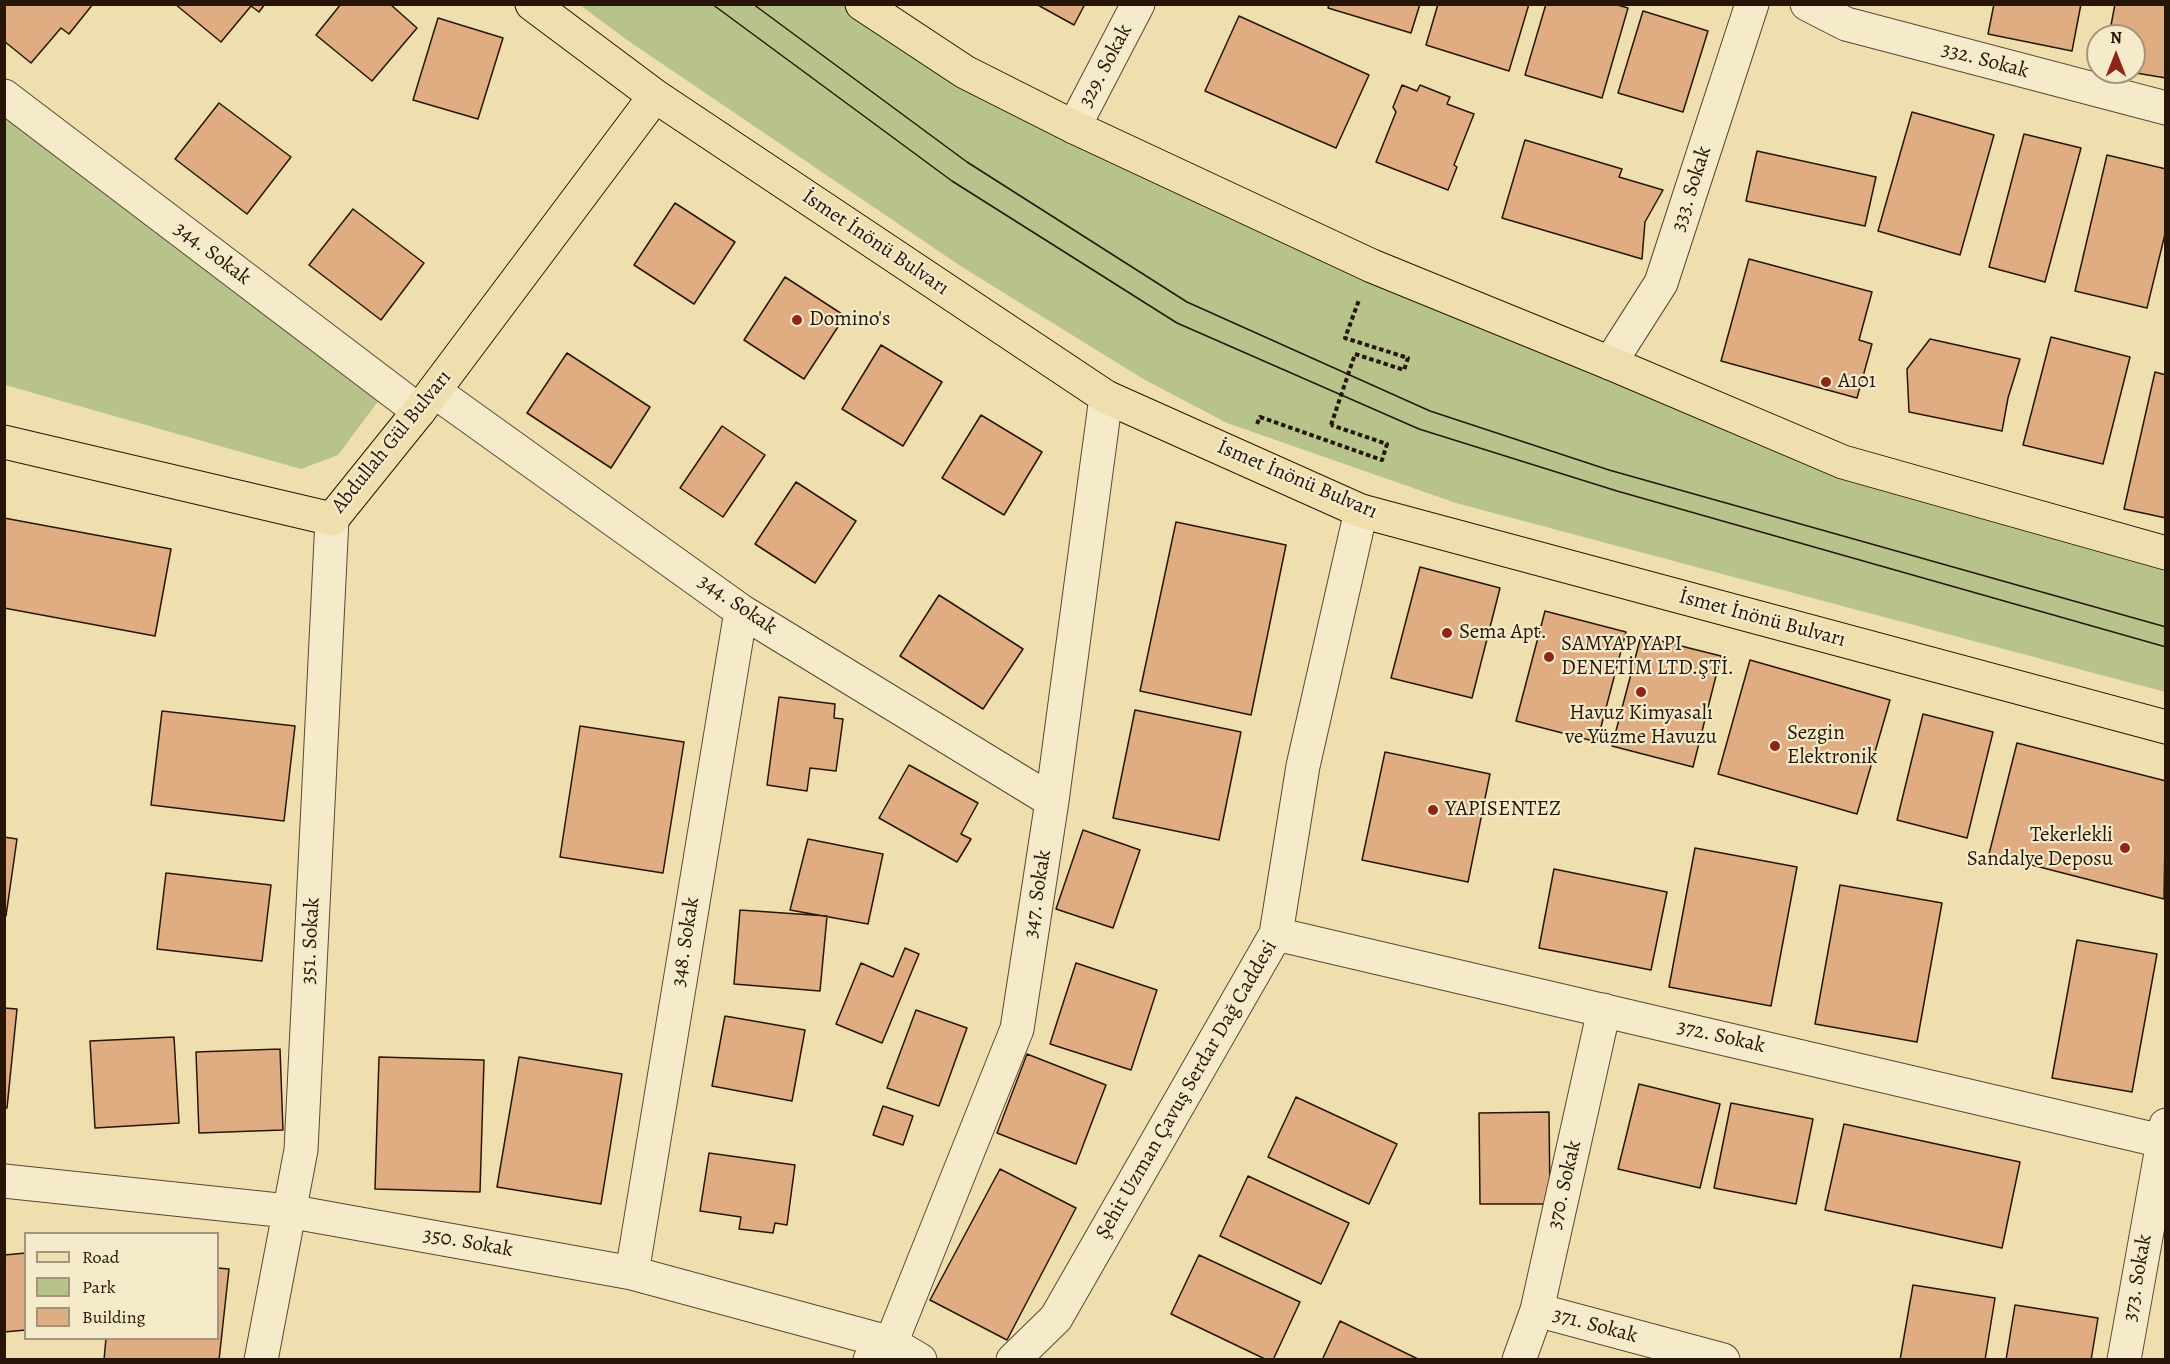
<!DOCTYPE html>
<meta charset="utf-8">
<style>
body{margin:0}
#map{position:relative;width:2170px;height:1364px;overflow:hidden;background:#f0dfae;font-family:Alegreya,serif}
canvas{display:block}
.frame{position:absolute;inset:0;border:6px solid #271607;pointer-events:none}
.legend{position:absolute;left:24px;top:1232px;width:195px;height:108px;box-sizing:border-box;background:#f5eaca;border:2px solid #a3957c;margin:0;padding:8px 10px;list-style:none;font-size:18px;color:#271607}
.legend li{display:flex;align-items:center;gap:12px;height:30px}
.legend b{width:30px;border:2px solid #a3957c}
.north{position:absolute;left:2086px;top:24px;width:60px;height:60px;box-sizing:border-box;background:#f5eaca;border:2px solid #a3957c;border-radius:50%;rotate:0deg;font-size:16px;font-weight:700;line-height:24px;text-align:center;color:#271607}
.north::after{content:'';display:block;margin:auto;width:21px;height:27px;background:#8f2418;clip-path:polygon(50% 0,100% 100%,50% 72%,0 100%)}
</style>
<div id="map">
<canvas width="2170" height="1364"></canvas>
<div class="frame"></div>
<ul class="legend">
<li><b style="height:8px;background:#f0dfae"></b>Road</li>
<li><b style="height:16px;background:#b8c28b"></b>Park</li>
<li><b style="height:16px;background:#e0ac82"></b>Building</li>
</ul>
<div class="north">N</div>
</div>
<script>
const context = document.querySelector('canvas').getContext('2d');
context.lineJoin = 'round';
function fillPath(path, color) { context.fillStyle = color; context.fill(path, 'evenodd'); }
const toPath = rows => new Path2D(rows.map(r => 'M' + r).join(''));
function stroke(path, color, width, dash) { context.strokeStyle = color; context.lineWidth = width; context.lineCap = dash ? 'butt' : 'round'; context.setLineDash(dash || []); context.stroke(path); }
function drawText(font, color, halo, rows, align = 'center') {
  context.font = font + ' Alegreya,serif'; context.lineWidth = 4.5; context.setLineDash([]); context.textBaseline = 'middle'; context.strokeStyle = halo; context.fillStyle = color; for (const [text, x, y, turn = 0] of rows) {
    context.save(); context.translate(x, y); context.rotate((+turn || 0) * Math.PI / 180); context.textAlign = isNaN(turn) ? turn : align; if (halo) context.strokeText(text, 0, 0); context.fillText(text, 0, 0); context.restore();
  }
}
fillPath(toPath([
 [580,5,848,5,1824,468,2165,566,2165,692,1456,503,1227,423,1145,380,962,267,627,40],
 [4,111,382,396,338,455,301,469,5,385]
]), '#b8c28b');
const building = toPath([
 [4,4,93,4,69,34,61,28,31,63,4,41,4,4],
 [175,4,265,4,259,12,251,6,221,42,175,4],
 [341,4,390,4,417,28,372,81,316,35,341,4],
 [1036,4,1085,4,1074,25,1036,4],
 [1329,4,1420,4,1411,33,1328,8,1329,4],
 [1438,4,1529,4,1509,71,1426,45,1438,4],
 [1546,4,1614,4,1628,8,1602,98,1525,75,1546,4],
 [1994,4,2081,4,2072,51,1988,34,1994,4],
 [2115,4,2166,4,2166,78,2130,72,2134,72,2134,36,2109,36,2115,4],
 [1643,11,1708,31,1683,112,1618,93,1643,11],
 [1239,16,1369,75,1336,148,1205,91,1239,16],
 [438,18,503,38,478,119,413,100,438,18],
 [1402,85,1417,91,1420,85,1450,97,1447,104,1474,114,1454,165,1457,167,1448,190,1376,162,1396,112,1393,107,1402,85],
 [219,103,291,157,247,214,175,159,219,103],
 [1912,112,1994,135,1960,255,1878,231,1912,112],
 [2024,134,2081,148,2045,282,1989,267,2024,134],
 [1525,140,1622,169,1619,177,1663,190,1645,222,1642,259,1502,218,1525,140],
 [1757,151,1876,177,1865,226,1746,201,1757,151],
 [2107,155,2166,169,2166,230,2147,308,2075,291,2107,155],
 [675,203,735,242,694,304,634,265,675,203],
 [353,209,424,263,381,320,309,265,353,209],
 [1749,259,1872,292,1859,340,1872,344,1857,398,1721,361,1749,259],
 [785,277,845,316,804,379,744,340,785,277],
 [2051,337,2130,357,2103,464,2023,445,2051,337],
 [1930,339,2020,359,2008,398,2002,431,1909,412,1907,369,1930,339],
 [881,345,942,382,903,446,842,409,881,345],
 [567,353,650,407,611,468,527,413,567,353],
 [2155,372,2166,375,2166,518,2124,509,2155,372],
 [981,415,1042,452,1004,515,942,478,981,415],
 [722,426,765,455,723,517,680,488,722,426],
 [796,482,856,521,815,583,755,544,796,482],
 [4,518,171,549,155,636,4,608,4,518],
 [1176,522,1286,545,1251,715,1140,691,1176,522],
 [1420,567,1500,588,1472,698,1391,678,1420,567],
 [939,595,1023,649,983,709,900,656,939,595],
 [1545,611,1626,632,1597,742,1516,721,1545,611],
 [1641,636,1721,656,1693,767,1612,746,1641,636],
 [1750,660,1890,700,1857,814,1718,774,1750,660],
 [779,697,835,704,834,718,843,719,836,771,810,768,807,791,767,785,779,697],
 [1135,710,1241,732,1219,840,1113,818,1135,710],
 [162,711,295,726,284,821,151,805,162,711],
 [1923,714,1993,732,1967,838,1897,820,1923,714],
 [580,726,684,742,663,873,560,857,580,726],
 [2017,743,2166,781,2164,899,1989,854,2017,743],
 [1385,752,1490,774,1468,882,1362,860,1385,752],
 [909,765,978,803,961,834,971,839,957,862,879,818,909,765],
 [1083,830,1140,850,1113,928,1056,909,1083,830],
 [4,837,17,839,6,916,4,916,4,837],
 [808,839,883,854,868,924,790,910,808,839],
 [1695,848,1797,867,1771,1006,1669,987,1695,848],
 [1554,869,1667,892,1651,970,1539,948,1554,869],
 [166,873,271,885,262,961,157,949,166,873],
 [1840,885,1942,903,1917,1042,1815,1024,1840,885],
 [740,910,827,916,820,991,734,984,740,910],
 [2077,940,2157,954,2132,1092,2052,1078,2077,940],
 [905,948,919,954,882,1043,836,1024,861,963,893,977,905,948],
 [1076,963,1157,990,1131,1070,1050,1044,1076,963],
 [4,1008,17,1009,7,1108,4,1108,4,1008],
 [916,1010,967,1028,939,1106,887,1088,916,1010],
 [725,1016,805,1030,792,1101,712,1086,725,1016],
 [174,1037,179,1123,95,1128,90,1041,174,1037],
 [280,1049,283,1130,199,1133,196,1052,280,1049],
 [1027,1054,1106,1085,1076,1164,997,1133,1027,1054],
 [379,1057,484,1060,480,1192,375,1189,379,1057],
 [519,1057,622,1074,601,1204,497,1187,519,1057],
 [1639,1084,1720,1104,1700,1188,1618,1169,1639,1084],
 [1296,1097,1397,1144,1369,1204,1268,1157,1296,1097],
 [1731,1103,1813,1119,1796,1204,1714,1188,1731,1103],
 [883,1106,913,1116,903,1145,873,1135,883,1106],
 [1549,1112,1550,1204,1480,1204,1479,1113,1549,1112],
 [1844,1124,2020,1162,2002,1248,1825,1210,1844,1124],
 [709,1153,795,1165,787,1225,775,1223,773,1233,739,1229,741,1217,700,1211,709,1153],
 [1000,1169,1076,1208,1007,1340,930,1300,1000,1169],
 [1248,1176,1349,1223,1321,1284,1220,1236,1248,1176],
 [26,1253,26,1330,4,1332,4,1255,26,1253],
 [1199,1255,1300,1302,1273,1360,1267,1360,1171,1314,1199,1255],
 [218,1268,229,1269,219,1360,104,1360,106,1338,218,1338,218,1268],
 [1913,1285,1995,1298,1985,1360,1900,1360,1913,1285],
 [2015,1305,2098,1318,2091,1360,2006,1360,2015,1305],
 [1340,1321,1420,1360,1322,1360,1340,1321]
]);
fillPath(building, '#e0ac82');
stroke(building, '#271607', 1.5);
const minor = toPath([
 [1807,4,1846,24,2166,108],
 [4,96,419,411],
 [1074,127,1138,4],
 [1610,363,1661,283,1752,4],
 [434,391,741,611,1052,801],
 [1276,934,2166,1142],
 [4,1181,288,1211,632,1273,891,1343,920,1360],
 [632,1273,741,611],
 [1537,1310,1723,1360],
 [261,1360,301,1150,332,519],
 [870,1360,891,1343,1017,1029,1052,801,1106,397],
 [1013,1360,1056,1318,1276,934,1303,766,1361,511],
 [1519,1360,1537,1310,1604,1010],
 [2124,1360,2166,1125]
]);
const major = toPath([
 [532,4,655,96,1106,397,1361,511,2166,727],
 [862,4,965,72,1074,127,1372,266,1610,363,1843,462,2166,553],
 [4,442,332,519,419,411,655,96]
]);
stroke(minor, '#594831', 35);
stroke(major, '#271607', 35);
stroke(toPath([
 [1355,354,1404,370,1408,358,1345,338,1359,300],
 [1257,424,1260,417,1382,460,1387,444,1331,425]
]), '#271607', 4, [4.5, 3]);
stroke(minor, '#f5eaca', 33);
stroke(major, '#f0dfae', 33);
stroke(toPath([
 [712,4,952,181,1177,323,1419,429,1617,491,2166,647],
 [753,4,967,162,1187,302,1430,411,1609,470,2166,627]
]), '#271607', 1.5);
stroke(toPath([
 [1331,425,1355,354]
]), '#271607', 4, [4.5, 3]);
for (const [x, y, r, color] of [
 [797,320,6,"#8f2418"],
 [1826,382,6,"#8f2418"],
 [1447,633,6,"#8f2418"],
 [1549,657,6,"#8f2418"],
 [1641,692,6,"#8f2418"],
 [1775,746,6,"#8f2418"],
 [1433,810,6,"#8f2418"],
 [2125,848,6,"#8f2418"]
]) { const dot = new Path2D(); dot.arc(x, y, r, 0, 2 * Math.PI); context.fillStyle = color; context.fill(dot); stroke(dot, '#f5eaca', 2); }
drawText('21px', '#271607', '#f5eaca', [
 ["332. Sokak",1985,61,15],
 ["329. Sokak",1106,66,-62],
 ["333. Sokak",1692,189,-72],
 ["İsmet İnönü Bulvarı",875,243,34],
 ["344. Sokak",212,254,37],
 ["Abdullah Gül Bulvarı",392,442,-51],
 ["İsmet İnönü Bulvarı",1297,480,23],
 ["344. Sokak",737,605,34],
 ["İsmet İnönü Bulvarı",1762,619,15],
 ["347. Sokak",1038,894,-81],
 ["351. Sokak",311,941,-87],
 ["348. Sokak",686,942,-81],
 ["372. Sokak",1721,1037,13],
 ["Şehit Uzman Çavuş Serdar Dağ Caddesi",1187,1090,-60],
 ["370. Sokak",1565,1185,-77],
 ["350. Sokak",468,1243,10],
 ["373. Sokak",2138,1278,-80],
 ["371. Sokak",1595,1326,15]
]);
drawText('21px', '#271607', '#f5eaca', [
 ["Domino's",809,320],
 ["A101",1838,382],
 ["Sema Apt.",1459,633],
 ["SAMYAP YAPI",1561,645],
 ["DENETİM LTD.ŞTİ.",1561,669],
 ["Havuz Kimyasalı",1641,714,"center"],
 ["ve Yüzme Havuzu",1641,738,"center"],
 ["Sezgin",1787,734],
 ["Elektronik",1787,758],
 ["YAPISENTEZ",1445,810],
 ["Tekerlekli",2113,836,"right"],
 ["Sandalye Deposu",2113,860,"right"]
], 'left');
</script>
